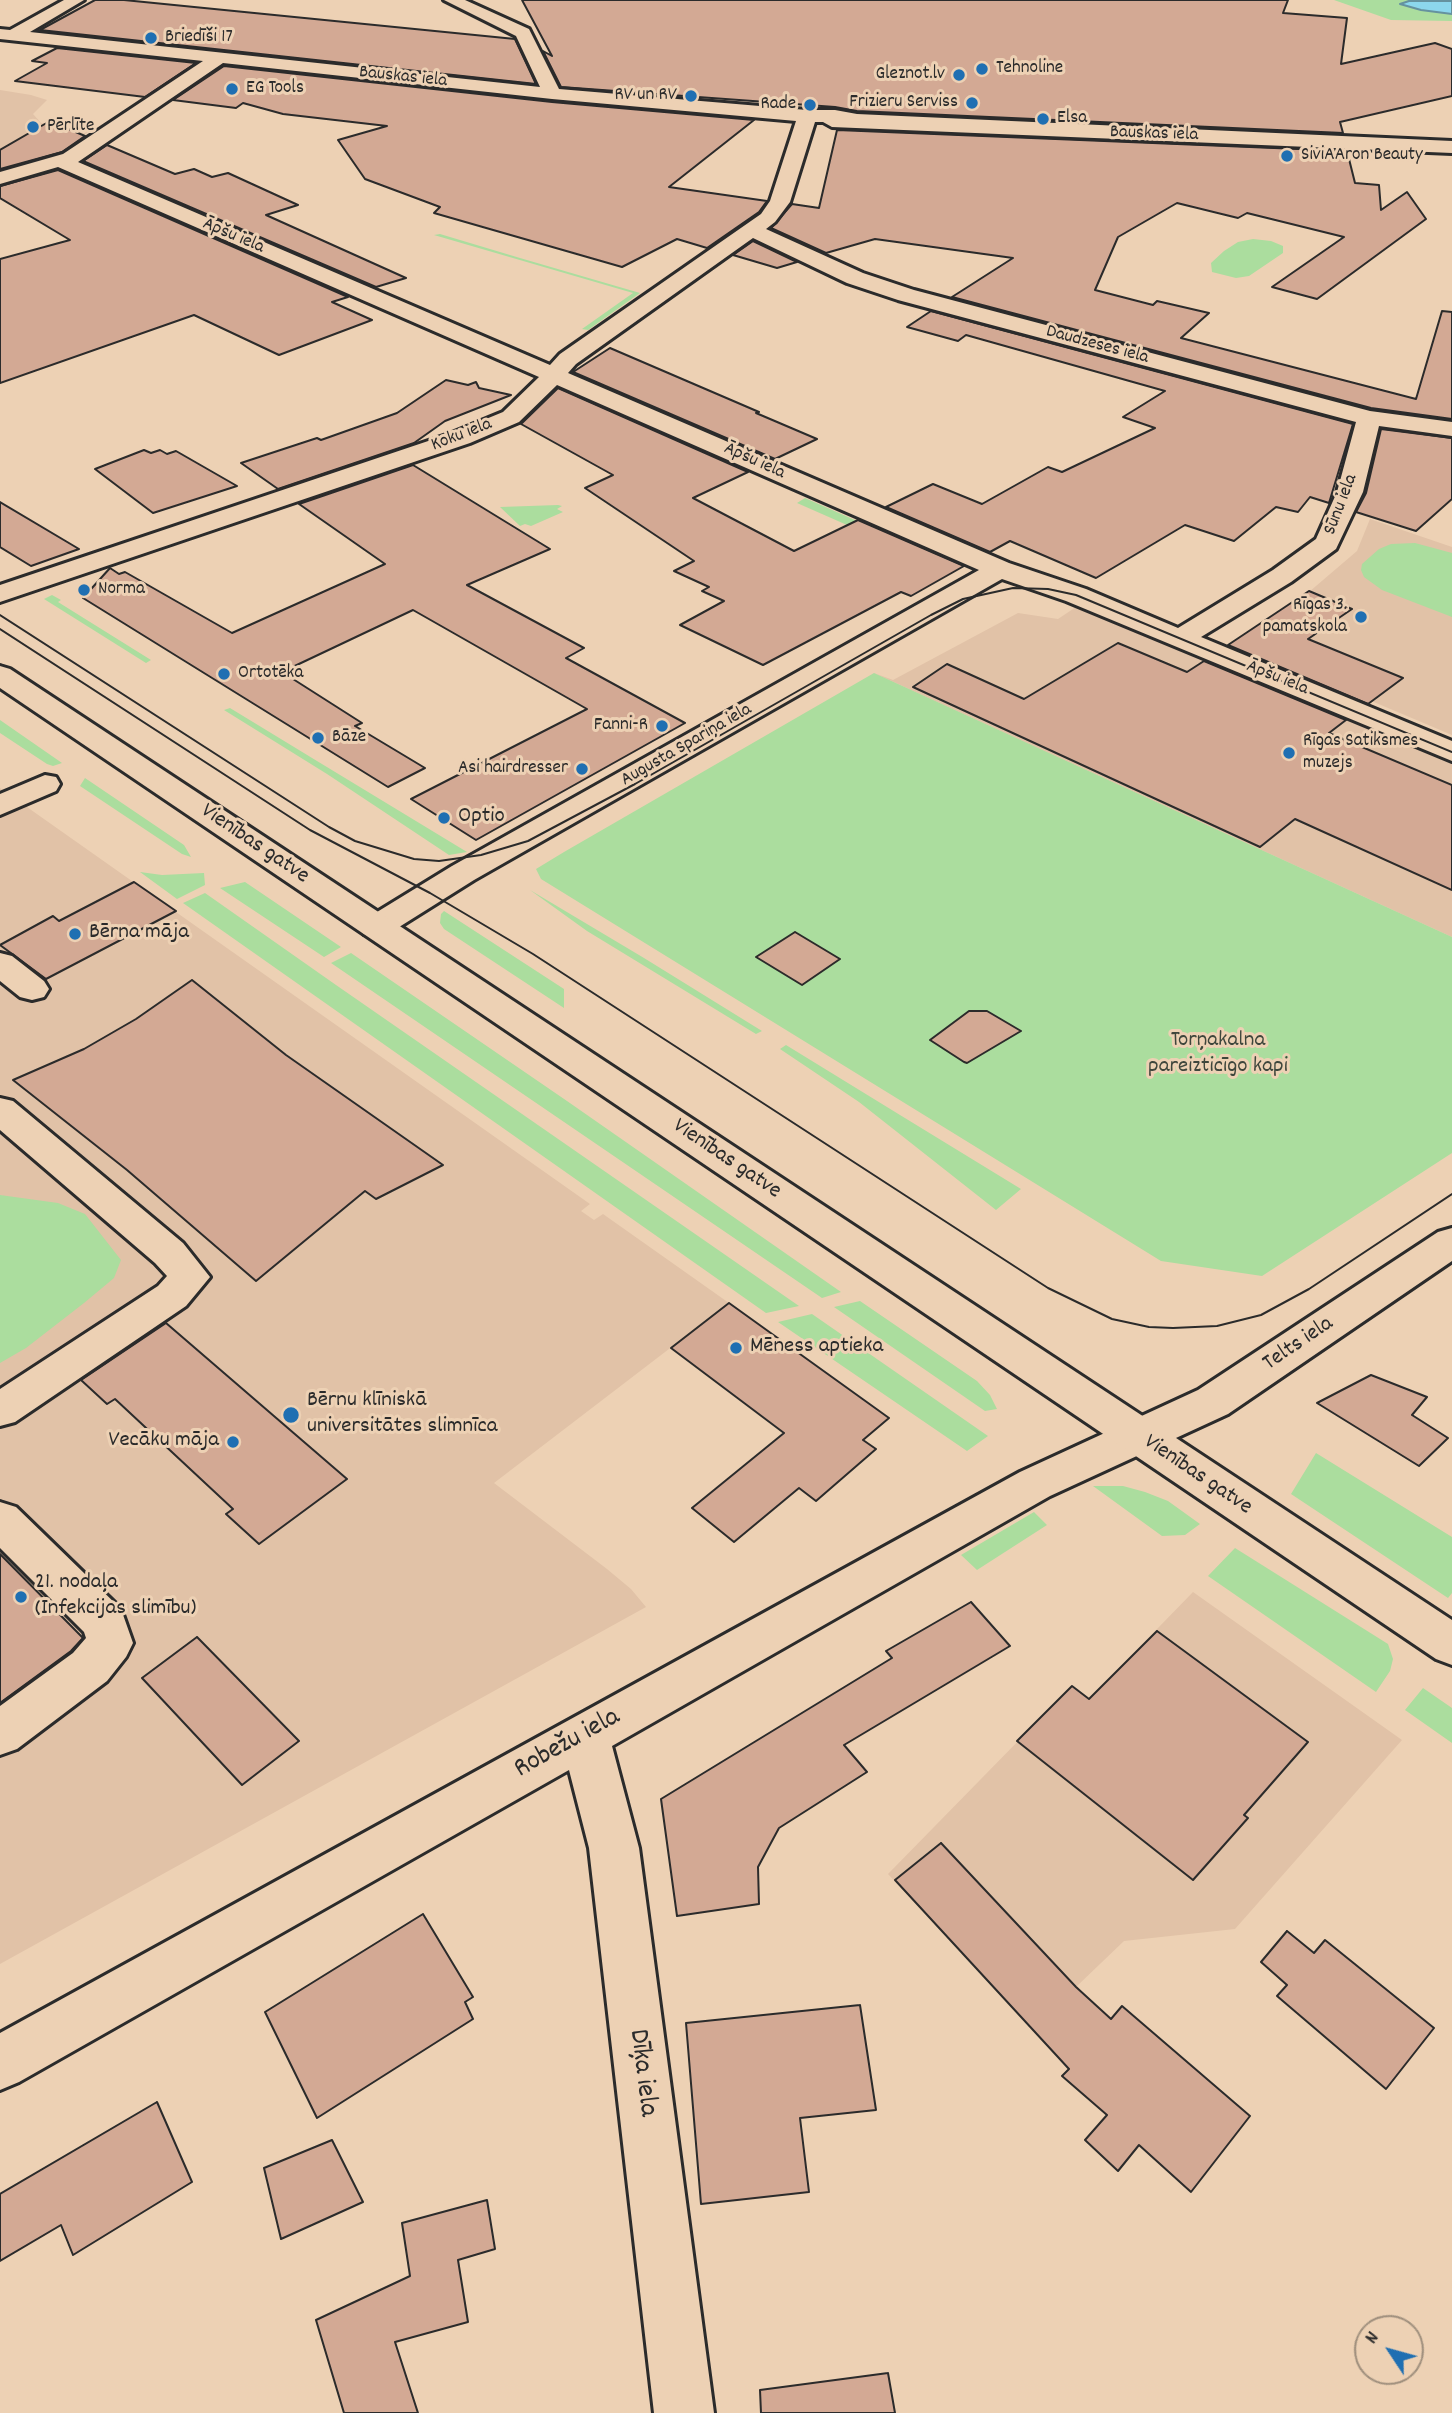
<!DOCTYPE html>
<meta charset="utf-8">
<style>
body{margin:0}
#map{position:relative;width:1452px;height:2413px;overflow:hidden;background:#edd1b4;font-family:Dekko,sans-serif}
canvas{display:block}
.north{position:absolute;left:1354px;top:2315px;width:70px;height:70px;box-sizing:border-box;background:#edd1b4;border:2px solid #9f8f7d;border-radius:50%;rotate:306deg;font-size:19px;font-weight:700;line-height:28px;text-align:center;color:#2b2b2b}
.north::after{content:'';display:block;margin:auto;width:24px;height:32px;background:#1f6fb2;clip-path:polygon(50% 0,100% 100%,50% 72%,0 100%)}
</style>
<div id="map">
<canvas width="1452" height="2413"></canvas>
<div class="north">N</div>
</div>
<script>
const context = document.querySelector('canvas').getContext('2d');
context.lineJoin = 'round';
function fillPath(path, color) { context.fillStyle = color; context.fill(path, 'evenodd'); }
const toPath = rows => new Path2D(rows.map(r => 'M' + r).join(''));
function stroke(path, color, width, dash) { context.strokeStyle = color; context.lineWidth = width; context.lineCap = dash ? 'butt' : 'round'; context.setLineDash(dash || []); context.stroke(path); }
function drawText(font, color, halo, rows, align = 'center') {
  context.font = font + ' Dekko,sans-serif'; context.lineWidth = 6; context.setLineDash([]); context.textBaseline = 'middle'; context.strokeStyle = halo; context.fillStyle = color; for (const [text, x, y, turn = 0] of rows) {
    context.save(); context.translate(x, y); context.rotate((+turn || 0) * Math.PI / 180); context.textAlign = isNaN(turn) ? turn : align; if (halo) context.strokeText(text, 0, 0); context.fillText(text, 0, 0); context.restore();
  }
}
fillPath(toPath([
 [0,90,31,95,47,100,33,114,41,123,92,130,48,156,0,168],
 [1370,519,1452,547,1452,735,1232,642,1309,592,1357,551],
 [1082,603,1452,761,1452,937,874,673,893,680,1018,613,1058,619],
 [0,788,590,1204,581,1211,594,1220,603,1214,729,1303,494,1483,607,1569,631,1589,646,1607,0,1964],
 [1193,1592,1402,1740,1235,1929,1124,1941,1077,1986,1081,1991,1034,2031,888,1874,1072,1686,1089,1699]
]), '#e1c2a7');
fillPath(toPath([
 [1334,0,1452,0,1452,21,1391,20],
 [440,234,520,258,640,293,588,330,582,329,633,293,434,235],
 [1253,239,1271,241,1283,246,1283,253,1249,276,1236,278,1212,272,1211,263,1224,251,1238,242],
 [805,498,907,543,847,525,797,503],
 [558,505,562,506,557,509,563,512,531,526,525,524,520,526,500,507],
 [1415,543,1452,553,1452,617,1382,590,1364,577,1361,570,1362,564,1379,549,1391,544],
 [52,595,61,600,58,602,151,660,146,663,44,599],
 [874,673,1452,937,1452,1153,1262,1276,1161,1261,541,879,536,869,564,852],
 [230,708,317,761,467,852,449,855,327,774,224,710],
 [0,720,62,763,53,766,47,764,0,733],
 [85,778,184,845,191,857,182,854,80,786],
 [140,872,162,875,204,873,205,885,177,899],
 [245,882,341,947,324,957,220,888],
 [530,890,644,958,762,1031,756,1034,587,931],
 [205,893,336,985,799,1306,766,1313,183,903],
 [444,911,564,989,564,1008,444,929,440,923,441,914],
 [351,953,567,1101,841,1292,822,1298,331,963],
 [786,1045,900,1115,1021,1189,996,1210,859,1102,780,1049],
 [0,1195,58,1203,85,1214,121,1260,114,1278,84,1303,26,1348,0,1363],
 [860,1301,977,1381,990,1395,997,1409,985,1411,834,1307],
 [812,1314,988,1436,967,1451,778,1322],
 [1316,1453,1452,1537,1452,1593,1448,1598,1291,1494],
 [1093,1486,1123,1486,1145,1492,1168,1501,1200,1524,1185,1535,1162,1536],
 [1034,1512,1047,1525,977,1570,961,1555],
 [1235,1548,1388,1644,1393,1659,1390,1671,1376,1692,1208,1576],
 [1423,1688,1452,1708,1452,1743,1405,1710]
]), '#abdd9e');
const water = toPath([
 [1409,1,1452,1,1452,14,1421,10,1400,4,1409,1]
]);
fillPath(water, '#8cd7ed');
stroke(water, '#65929f', 2);
const building = toPath([
 [95,0,124,0,515,39,536,84,40,30,95,0],
 [522,0,1288,0,1283,13,1347,18,1341,64,1435,43,1452,49,1452,96,1340,122,1343,133,857,111,835,107,561,87,543,51,552,56,522,0],
 [57,48,196,63,145,97,15,81,47,63,32,61,57,48],
 [224,66,552,102,754,120,669,187,767,201,759,212,707,248,677,239,622,267,434,213,440,207,365,179,338,140,387,126,283,114,243,103,236,108,173,100,224,66],
 [50,121,85,136,62,152,0,169,0,150,50,121],
 [837,130,1347,151,1355,183,1379,185,1381,210,1407,192,1426,219,1317,299,1272,287,1344,237,1247,213,1238,218,1177,203,1118,237,1095,290,1153,305,1157,301,1209,313,1181,338,1416,399,1442,311,1452,312,1452,419,1371,408,952,297,1013,258,875,239,826,253,771,228,792,204,819,208,837,130],
 [107,145,175,174,194,169,212,177,228,173,298,205,266,215,406,278,376,287,83,161,107,145],
 [58,170,348,297,332,302,372,320,279,355,194,315,0,383,0,259,70,240,0,198,0,186,58,170],
 [753,241,797,262,777,268,733,255,753,241],
 [931,311,1353,424,1329,503,1310,497,1298,512,1276,507,1234,541,1185,525,1096,578,1010,541,990,552,886,507,933,484,982,504,1048,467,1062,472,1155,428,1123,417,1165,391,966,335,958,341,907,327,931,311],
 [610,348,759,412,756,413,817,439,775,459,573,372,610,348],
 [446,380,468,385,476,382,479,388,511,395,445,421,414,443,278,489,241,463,317,438,321,440,397,413,446,380],
 [558,388,748,472,693,498,794,551,858,520,964,566,911,596,901,592,763,665,680,625,724,601,702,591,709,587,674,571,694,561,585,488,613,475,521,424,558,388],
 [1381,429,1452,438,1452,499,1416,531,1356,512,1366,493,1381,429],
 [144,450,151,453,160,450,167,454,176,451,237,486,153,513,95,469,144,450],
 [413,465,550,549,467,585,584,648,566,658,685,723,476,840,411,799,587,709,413,610,282,672,362,723,355,726,425,768,388,787,83,598,110,568,119,574,125,572,232,633,385,564,299,504,413,465],
 [0,502,79,549,31,566,0,547,0,502],
 [1309,591,1352,609,1308,639,1403,678,1368,704,1228,645,1309,591],
 [1118,643,1187,672,1204,661,1346,720,1329,733,1452,785,1452,890,1295,819,1260,847,913,687,947,664,1024,699,1118,643],
 [134,882,176,911,46,979,0,945,53,916,59,921,134,882],
 [795,932,840,959,802,985,756,957,795,932],
 [192,980,286,1055,443,1165,376,1199,365,1191,256,1281,127,1170,13,1080,84,1049,136,1019,192,980],
 [969,1011,987,1011,1021,1031,967,1063,964,1062,930,1040,969,1011],
 [729,1303,889,1418,863,1440,876,1449,816,1501,799,1488,734,1542,692,1508,784,1433,671,1348,729,1303],
 [166,1323,347,1479,259,1544,226,1514,233,1509,115,1399,107,1404,81,1380,166,1323],
 [1371,1375,1427,1397,1412,1415,1448,1438,1419,1466,1317,1403,1371,1375],
 [0,1554,83,1638,71,1651,0,1703,0,1554],
 [971,1602,1010,1646,844,1745,867,1772,779,1828,758,1867,759,1904,677,1916,661,1799,892,1658,886,1651,971,1602],
 [1157,1631,1308,1742,1244,1815,1248,1818,1193,1880,1017,1741,1072,1686,1089,1699,1157,1631],
 [197,1637,299,1741,242,1785,142,1678,197,1637],
 [941,1843,1076,1987,1111,2019,1122,2006,1250,2116,1191,2192,1139,2145,1118,2171,1085,2140,1107,2115,1062,2076,1069,2069,895,1880,941,1843],
 [423,1914,473,1997,465,2002,473,2019,317,2118,265,2012,423,1914],
 [1287,1931,1314,1953,1325,1940,1434,2028,1386,2089,1277,1996,1287,1985,1261,1962,1287,1931],
 [860,2005,876,2110,800,2118,809,2192,701,2204,686,2023,860,2005],
 [157,2102,192,2182,73,2255,61,2225,0,2261,0,2194,157,2102],
 [332,2140,363,2202,281,2239,264,2168,332,2140],
 [487,2200,495,2249,458,2260,468,2322,395,2342,418,2413,344,2413,316,2320,410,2276,402,2223,487,2200],
 [888,2373,895,2413,761,2413,760,2390,888,2373]
]);
fillPath(building, '#d3a994');
stroke(building, '#2b2b2b', 2);
const minor = toPath([
 [64,0,84,0,30,32,540,87,516,36,444,0,465,0,529,29,559,89,807,110,835,110,857,114,1452,141,1452,153,832,127,823,122,815,122,790,202,775,222,766,229,863,273,914,290,1370,411,1452,422,1452,436,1379,426,1363,492,1336,549,1291,582,1201,637,1452,741,1452,761,1066,601,1002,579,474,880,388,934,376,937,364,934,359,927,364,920,452,866,979,570,557,385,519,422,470,443,0,602,0,585,452,433,503,412,539,377,58,167,0,184,0,172,63,154,203,61,0,39,0,29,10,30,64,0],
 [223,63,552,99,796,121,770,201,761,214,560,354,550,365,78,162,223,63],
 [753,238,847,283,898,300,1356,422,1337,492,1316,539,1273,570,1178,628,1086,589,1009,563,568,373,576,364,753,238],
 [45,775,56,777,60,784,56,791,0,815,0,794,45,775],
 [0,953,12,956,44,981,49,989,44,997,32,1000,20,997,0,981,0,953],
 [0,1098,13,1101,183,1243,210,1277,186,1306,15,1422,0,1426,0,1389,158,1286,167,1276,155,1263,0,1130,0,1098],
 [1452,1228,1452,1261,1228,1414,1050,1496,612,1746,639,1848,714,2413,654,2413,589,1848,569,1770,19,2082,0,2090,0,2033,1020,1472,1198,1390,1438,1232,1452,1228],
 [0,1502,16,1507,121,1609,133,1643,126,1657,107,1681,17,1749,0,1755,0,1706,73,1653,86,1638,84,1632,0,1548,0,1502]
]);
const major = toPath([
 [0,666,10,669,1452,1620,1452,1665,1436,1659,0,688,0,666]
]);
stroke(minor, '#2b2b2b', 6);
stroke(major, '#2b2b2b', 6);
fillPath(minor, '#edd1b4');
fillPath(major, '#edd1b4');
stroke(toPath([
 [0,615,329,827,355,841,414,859,439,861,481,855,528,841,635,784,931,615,963,599,1013,588,1048,589,1076,595,1452,752],
 [0,629,310,830,430,893,533,954,1048,1288,1112,1319,1149,1327,1173,1328,1217,1326,1261,1315,1309,1289,1452,1194]
]), '#2b2b2b', 2);
for (const [x, y, r, color] of [
 [151,38,7,"#1f6fb2"],
 [982,69,7,"#1f6fb2"],
 [959,75,7,"#1f6fb2"],
 [232,89,7,"#1f6fb2"],
 [691,96,7,"#1f6fb2"],
 [972,103,7,"#1f6fb2"],
 [810,105,7,"#1f6fb2"],
 [1043,119,7,"#1f6fb2"],
 [33,127,7,"#1f6fb2"],
 [1287,156,7,"#1f6fb2"],
 [84,590,7,"#1f6fb2"],
 [1361,617,7,"#1f6fb2"],
 [224,674,7,"#1f6fb2"],
 [662,726,7,"#1f6fb2"],
 [318,738,7,"#1f6fb2"],
 [1289,753,7,"#1f6fb2"],
 [582,769,7,"#1f6fb2"],
 [444,818,7,"#1f6fb2"],
 [75,934,7,"#1f6fb2"],
 [736,1348,7,"#1f6fb2"],
 [291,1415,9,"#1f6fb2"],
 [233,1442,7,"#1f6fb2"],
 [21,1597,7,"#1f6fb2"]
]) { const dot = new Path2D(); dot.arc(x, y, r, 0, 2 * Math.PI); context.fillStyle = color; context.fill(dot); stroke(dot, '#edd1b4', 2.5); }
drawText('19px', '#2b2b2b', '#edd1b4', [
 ["Briedīši 17",165,38],
 ["Tehnoline",996,69],
 ["Gleznot.lv",945,75,"right"],
 ["EG Tools",246,89],
 ["RV un RV",677,96,"right"],
 ["Frizieru Serviss",958,103,"right"],
 ["Rade",796,105,"right"],
 ["Elsa",1057,119],
 ["Pērlīte",47,127],
 ["SiviAAron Beauty",1301,156],
 ["Norma",98,590],
 ["Rīgas 3.",1347,606,"right"],
 ["pamatskola",1347,628,"right"],
 ["Ortotēka",238,674],
 ["Fanni-R",648,726,"right"],
 ["Bāze",332,738],
 ["Rīgas Satiksmes",1303,742],
 ["muzejs",1303,764],
 ["Asi hairdresser",568,769,"right"]
], 'left');
drawText('19px', '#2b2b2b', '#edd1b4', [
 ["Bauskas iela",403,78,6],
 ["Bauskas iela",1154,135,2],
 ["Āpšu iela",233,237,23],
 ["Daudzeses iela",1097,346,15],
 ["Koku iela",462,436,-21],
 ["Āpšu iela",754,462,24],
 ["Sūnu iela",1342,505,-69],
 ["Āpšu iela",1277,679,22],
 ["Augusta Spariņa iela",687,746,-30]
]);
drawText('23px', '#2b2b2b', '#edd1b4', [
 ["Optio",458,818],
 ["Bērna māja",89,934],
 ["Mēness aptieka",750,1348],
 ["Bērnu klīniskā",307,1402],
 ["universitātes slimnīca",307,1428],
 ["Vecāku māja",219,1442,"right"],
 ["21. nodaļa",35,1584],
 ["(Infekcijas slimību)",35,1610]
], 'left');
drawText('23px', '#2b2b2b', '#edd1b4', [
 ["Vienības gatve",254,845,34],
 ["Vienības gatve",726,1160,34],
 ["Telts iela",1299,1345,-34],
 ["Vienības gatve",1197,1476,34]
]);
drawText('23px', '#3e463c', '#edd1b4', [
 ["Torņakalna",1218,1042],
 ["pareizticīgo kapi",1218,1068]
]);
drawText('28px', '#2b2b2b', '#edd1b4', [
 ["Robežu iela",568,1745,-29],
 ["Dīķa iela",641,2073,83]
]);
</script>
